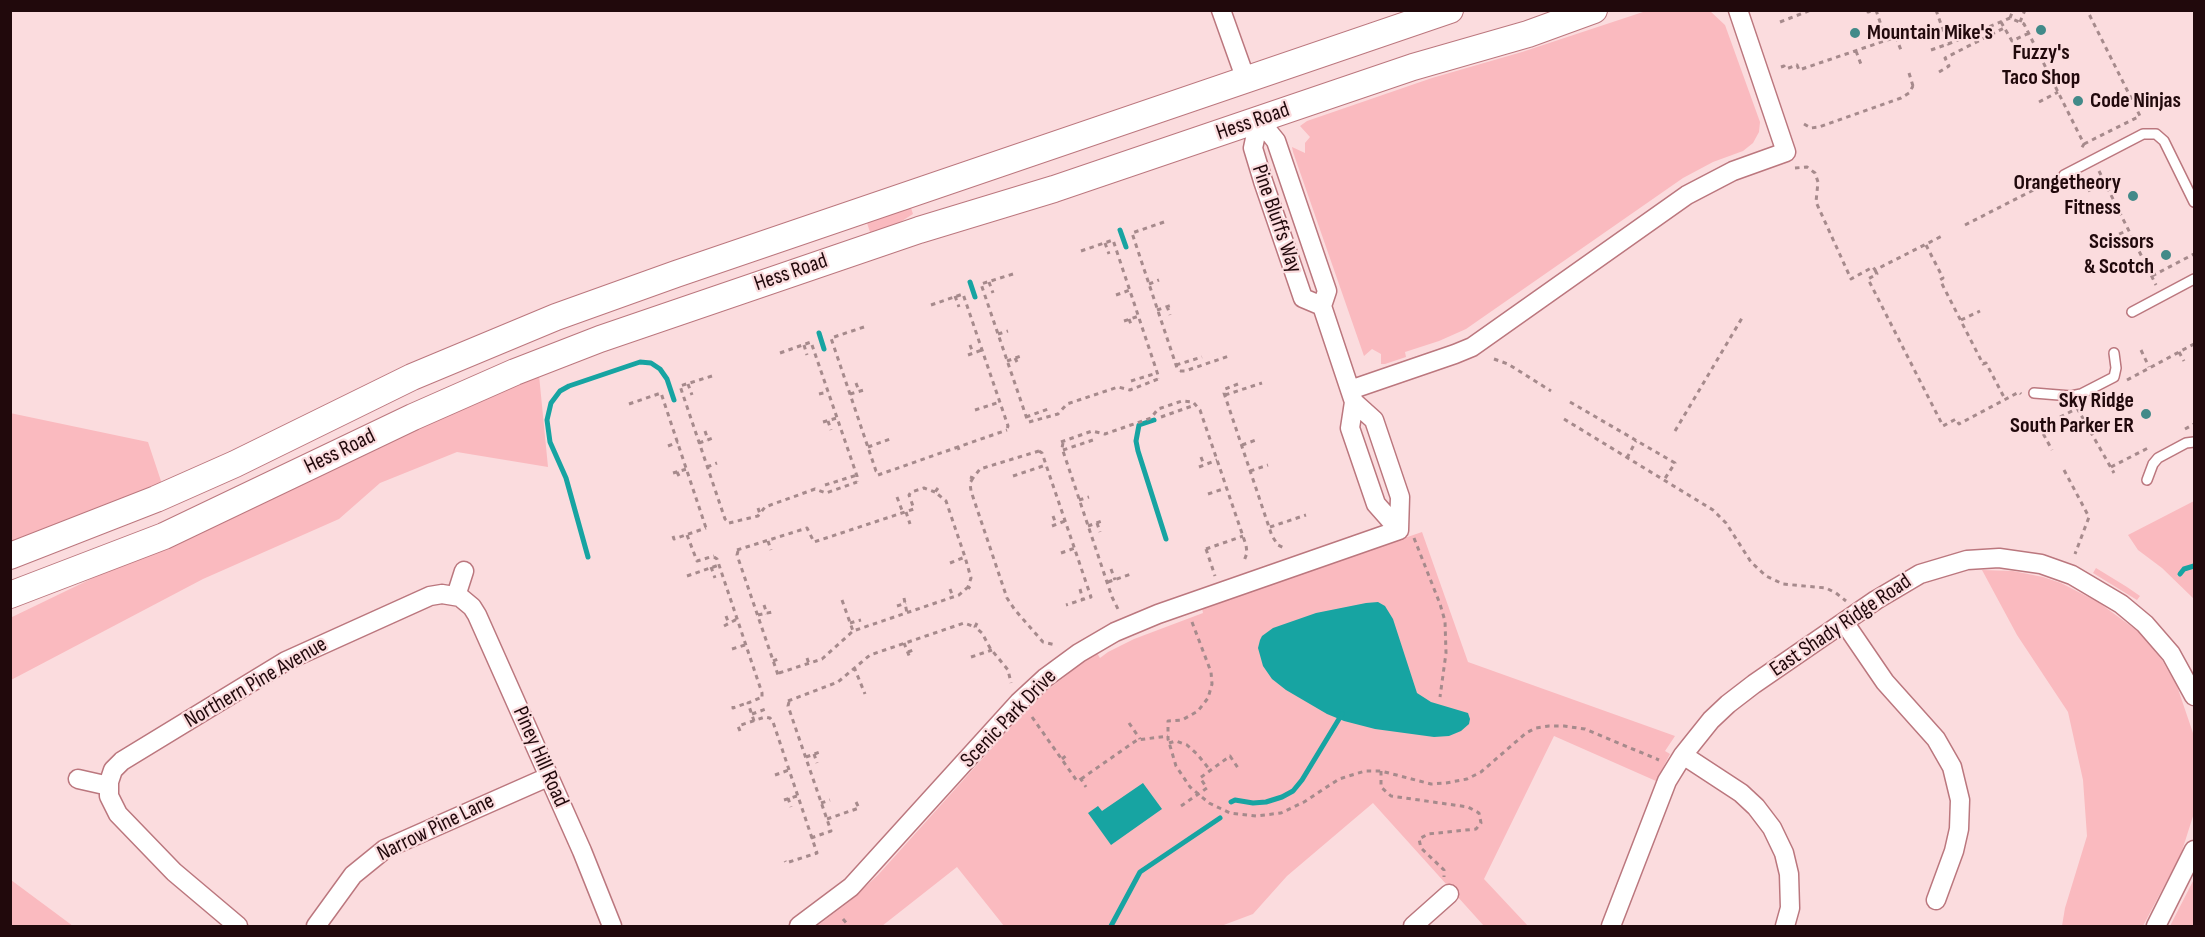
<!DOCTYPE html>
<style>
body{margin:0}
#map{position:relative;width:2205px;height:937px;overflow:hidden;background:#fbdcde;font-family:"Sofia Sans Condensed",sans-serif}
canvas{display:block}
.frame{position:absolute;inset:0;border:12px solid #21090c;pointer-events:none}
</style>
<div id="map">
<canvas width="2205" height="937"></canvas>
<div class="frame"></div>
</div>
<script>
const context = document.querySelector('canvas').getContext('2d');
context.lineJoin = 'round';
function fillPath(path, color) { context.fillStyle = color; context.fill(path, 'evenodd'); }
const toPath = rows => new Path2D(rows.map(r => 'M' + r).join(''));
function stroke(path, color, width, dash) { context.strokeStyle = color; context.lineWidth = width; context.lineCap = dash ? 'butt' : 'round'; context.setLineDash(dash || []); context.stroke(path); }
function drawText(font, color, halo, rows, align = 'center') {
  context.font = font + ' "Sofia Sans Condensed",sans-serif'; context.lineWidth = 4.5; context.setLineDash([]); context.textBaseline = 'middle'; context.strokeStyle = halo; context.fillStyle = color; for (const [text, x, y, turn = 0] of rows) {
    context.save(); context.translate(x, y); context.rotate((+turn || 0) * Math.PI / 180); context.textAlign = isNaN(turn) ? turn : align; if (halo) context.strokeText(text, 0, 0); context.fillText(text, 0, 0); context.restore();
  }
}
fillPath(toPath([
 [1646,11,1710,11,1725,25,1760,122,1759,132,1753,143,1743,151,1713,162,1683,178,1466,329,1439,341,1405,352,1406,357,1385,364,1381,364,1381,354,1372,349,1364,356,1293,152,1292,147,1305,153,1305,143,1310,137,1300,126,1307,121,1432,78,1522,52],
 [910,205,913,214,894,226,871,235,866,220],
 [539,375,548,467,457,452,380,483,339,519,203,579,11,680,10,618,97,576,233,517,439,418],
 [10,413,148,442,162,484,11,544],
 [2194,501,2194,599,2162,568,2138,550,2128,535],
 [1422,532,1468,662,1675,736,1665,751,1670,754,1656,781,1554,736,1484,879,1528,926,1484,926,1373,803,1287,876,1253,914,1221,926,1004,926,957,867,882,926,817,926,850,901,878,875,1036,699,1086,660,1097,653,1100,658,1108,652,1134,639,1203,613,1202,608],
 [2096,568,2127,587,2140,596,2137,600,2093,573],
 [1982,570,2013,571,2043,577,2061,583,2098,602,2139,632,2162,660,2177,686,2194,736,2194,813,2181,854,2143,926,2062,926,2065,908,2087,836,2083,780,2068,712,2017,635],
 [2194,879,2194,926,2170,926,2191,885],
 [10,880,11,880,73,926,11,926]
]), '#fababf');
fillPath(toPath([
 [1378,602,1385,606,1393,619,1417,693,1431,702,1468,713,1470,719,1469,724,1461,731,1449,736,1434,737,1375,729,1344,721,1327,714,1286,690,1272,679,1263,666,1258,648,1260,640,1262,636,1273,628,1316,613,1366,603],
 [1143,783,1162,809,1111,845,1088,813,1098,806,1102,811]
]), '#17a4a2');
stroke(toPath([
 [1120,230,1126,247],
 [970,282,975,297],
 [819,333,824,349],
 [1154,420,1139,425,1136,441,1138,451,1166,539],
 [588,557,566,478,550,442,547,420,551,403,560,391,569,386,640,362,651,363,660,369,667,379,674,400],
 [2180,574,2184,569,2194,566],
 [1231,802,1235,800,1253,803,1266,802,1282,797,1293,791,1302,780,1342,714],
 [1111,926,1140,872,1220,818]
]), '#17a4a2', 5);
const lane = toPath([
 [2064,175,2143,134,2156,134,2164,141,2194,202],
 [2132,312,2194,279],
 [2034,393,2071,396,2081,394,2114,377,2116,368,2114,353],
 [2147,480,2153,464,2158,458,2186,443,2194,442]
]);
const street = toPath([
 [1221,10,1246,80],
 [1259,120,1276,141,1327,291,1322,306,1354,402,1374,420,1400,497,1399,530],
 [1259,120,1253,148,1263,181,1303,298,1322,306],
 [1350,390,1455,354,1472,347,1687,195,1733,171,1786,152,1738,10],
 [1354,402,1350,428,1376,504,1399,530],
 [456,596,464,571],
 [1844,622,1885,682,1936,739,1952,767,1960,800,1959,829,1954,851,1936,900],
 [1683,755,1741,793,1756,807,1772,828,1784,853,1789,874,1790,908,1785,926],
 [78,779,109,786],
 [238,926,174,872,118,814,109,796,109,782,113,770,122,761,286,661,430,596,442,594,460,597,472,607,477,615,582,851,612,926],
 [316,926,353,875,385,849,548,777],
 [799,926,851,887,1019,702,1045,678,1079,653,1115,632,1158,614,1399,530],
 [1413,926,1449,894],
 [1611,926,1667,781,1683,755,1711,720,1728,704,1754,684,1876,600,1920,574,1967,560,1999,558,2041,564,2072,575,2121,604,2145,624,2171,654,2194,696],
 [2156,926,2194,850]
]);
const secondary = toPath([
 [10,556,156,499,235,464,412,377,556,317,676,274,1450,10],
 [10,595,164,536,413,417,515,372,600,339,919,230,1054,189,1413,67,1528,34,1594,10]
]);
stroke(lane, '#bb777e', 12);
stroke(street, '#bb777e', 21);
stroke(secondary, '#bb777e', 28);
stroke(toPath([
 [1868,10,1868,12,1874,10],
 [1876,10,1886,40],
 [1936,10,1948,44,2010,18,2024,24,2084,144,2081,149],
 [2010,18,2013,10],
 [1780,22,1811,10],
 [2001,22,2012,41,2029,33],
 [2020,22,2025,10],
 [1931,50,1948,44],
 [1856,51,1862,67],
 [1781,67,1784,66,1786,69,1797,65,1799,70,1896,37,1902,53],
 [1939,72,1949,66,1945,58,2004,28],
 [1909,73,1913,86],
 [2039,102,2058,92],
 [1804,124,1811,128,1819,127,1901,98,1909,93,1913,86,1918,86],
 [2084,144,2140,116,2087,10],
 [1795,168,1807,167,1815,173,1818,182,1816,202,1851,279,1873,267,1875,270,1942,236],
 [2099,171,2156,285],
 [2088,191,2104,183],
 [1164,222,1132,233,1177,368,1180,371],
 [1965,225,2051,181],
 [2111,238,2128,230],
 [1105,243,1109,254],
 [1926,245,1943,278,1940,280,1983,364,1986,363,2005,399],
 [1081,251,1113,240,1158,375,1158,379],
 [1875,270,1877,274,1868,279,1943,426,1956,419,1959,424,2019,392,2021,394],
 [1013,274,981,284,1027,419,1029,422],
 [2152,276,2194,254],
 [989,282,993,293],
 [1149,284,1159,280],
 [1116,295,1130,290],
 [955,296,959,307],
 [931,305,963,294,1008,426,1007,429],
 [1167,306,1170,315],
 [1157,310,1172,305],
 [1129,319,1132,327],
 [1961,320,1980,311],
 [1124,321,1139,316],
 [864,327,831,338,876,471,879,473],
 [998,334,1008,331],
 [804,345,807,355],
 [970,345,973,353],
 [2141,350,2149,367],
 [2179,352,2184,361],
 [780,353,811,342,857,476,857,482],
 [968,355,982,350],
 [1015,358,1019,366],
 [1494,359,1508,364,1551,391],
 [1007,361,1021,356],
 [1176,365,1202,357],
 [1180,371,1185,371,1229,356],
 [712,376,680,386,725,519,729,523],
 [2127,380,2194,344],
 [1131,381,1157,373],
 [856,383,859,391],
 [688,384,692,395],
 [1238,384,1225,389,1224,393,1272,536,1278,545,1286,549],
 [819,394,828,392],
 [850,394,864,390],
 [1225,395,1262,383],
 [1570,402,1675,463,1664,480],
 [629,404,661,393,706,528,708,530],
 [2077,408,2114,473],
 [975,410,1000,402],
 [1026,417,1051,408],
 [1161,417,1195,405],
 [2060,417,2074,410],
 [1564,419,1713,510,1726,523,1751,562,1766,576,1783,584,1826,588,1836,593,1846,601],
 [828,421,831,430],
 [823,422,837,418],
 [1029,422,1058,414,1067,404,1118,387,1130,390,1158,379],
 [2039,426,2052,450],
 [2067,428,2084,419],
 [2185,429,2194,424],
 [705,431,708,440],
 [1675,431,1742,318],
 [1061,442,1092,431,1105,434,1151,418,1158,409,1182,401,1193,402,1200,410,1246,545,1247,553,1244,561],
 [699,443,713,438],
 [1063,443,1062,448,1112,597,1118,609],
 [1242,445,1256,440],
 [668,446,678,442],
 [868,447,893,438],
 [959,450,958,447,1007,430],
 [1063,450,1096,439],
 [1039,451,1042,453,1091,597,1066,605],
 [1201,457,1204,465],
 [1627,458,1636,441],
 [707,467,717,463],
 [1199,467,1217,460],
 [2111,467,2148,448],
 [2064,470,2089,517,2075,554],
 [1250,471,1268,465],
 [677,472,681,480],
 [673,473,687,469],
 [878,475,958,447],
 [1013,476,1046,465],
 [970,477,973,478,980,469,1039,451],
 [973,478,970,483,971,491,1007,598,1015,610,1043,642,1056,645],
 [825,485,857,475],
 [938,488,935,492,946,501,965,557,971,578,968,587,971,589],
 [1208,494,1226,488],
 [897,497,903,513],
 [1079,500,1089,497],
 [758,508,760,514],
 [906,512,910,524],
 [1053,516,1056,524],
 [729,523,758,516,765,507,815,489,826,493,857,482],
 [1097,523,1100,532],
 [1052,526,1065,521],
 [1088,526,1102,521],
 [1270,527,1306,515],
 [687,535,697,561,714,556],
 [673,536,674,539,706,528],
 [1414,538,1440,604,1445,621,1446,653,1440,697],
 [768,541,771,550],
 [1206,549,1243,536],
 [1206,549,1215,576],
 [737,550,807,528,814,542,914,509,909,495,911,492,924,488,935,492],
 [738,551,737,555,778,675],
 [1061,553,1075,548],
 [714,557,717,559,762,693,762,697,763,698],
 [950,563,965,557],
 [711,567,715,578],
 [1111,569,1115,580],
 [687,576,719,565],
 [1108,582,1131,574],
 [950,589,953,597],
 [1080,589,1083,600],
 [904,598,907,613],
 [842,600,853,631],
 [764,605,767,614],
 [897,606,906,603],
 [758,615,772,612],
 [726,616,729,624],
 [1192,622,1211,672,1212,684,1208,698,1198,711,1182,720,1168,721,1168,739,1176,766,1190,787,1209,803,1230,813,1256,816,1281,813,1304,802,1339,779,1365,771,1381,771,1431,784,1446,783,1467,779,1481,772,1526,733,1536,728,1549,726,1564,726,1585,729,1659,760],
 [850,623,861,620],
 [977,623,975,627,982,633,990,648,1008,670,1011,683],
 [724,626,737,619],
 [904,643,910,658],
 [732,649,745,645],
 [908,652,916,649],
 [971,657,992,650],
 [807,658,809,664],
 [773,661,781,658],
 [854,667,865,694],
 [779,673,822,659,853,631,959,595,968,587],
 [788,701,838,682,870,655,964,623,975,627],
 [789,702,788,706,831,831,811,838],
 [733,706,733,708,747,703],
 [752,714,766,709],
 [1032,717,1077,781,1081,779,1086,787],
 [754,721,748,703,762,697],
 [1129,723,1140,739],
 [740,731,738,726,765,717,770,718,773,722,817,853,786,863,785,861],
 [1169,743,1176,741,1187,745,1197,754,1210,770],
 [814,754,817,763],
 [806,757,820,752],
 [1062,759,1068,754],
 [1381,771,1381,787,1391,796,1468,807,1479,813,1481,823,1476,829,1428,834,1419,839,1421,848,1444,870,1444,877],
 [775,775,789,770],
 [1081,779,1137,740,1168,736],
 [788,798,791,807],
 [784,800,797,796],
 [821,803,830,800],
 [1181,806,1207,788,1200,778,1230,756,1238,768],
 [827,819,859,808,856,802],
 [843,919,849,926]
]), '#a68a8c', 3, [4.5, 4.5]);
stroke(lane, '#fff', 9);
stroke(street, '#fff', 18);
stroke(secondary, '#fff', 26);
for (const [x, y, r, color] of [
 [2041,30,6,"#428a89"],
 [1855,33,6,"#428a89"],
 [2078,101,6,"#428a89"],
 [2133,196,6,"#428a89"],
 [2166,255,6,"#428a89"],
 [2146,414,6,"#428a89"]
]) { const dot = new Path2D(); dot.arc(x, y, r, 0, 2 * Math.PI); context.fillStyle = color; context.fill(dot); stroke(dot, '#fbdcde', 2); }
drawText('bold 22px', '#21090c', '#fbdcde', [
 ["Mountain Mike's",1867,33,"left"],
 ["Fuzzy's",2041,53,"center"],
 ["Taco Shop",2041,78,"center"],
 ["Code Ninjas",2090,101,"left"],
 ["Orangetheory",2121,183],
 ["Fitness",2121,208],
 ["Scissors",2154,242],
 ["& Scotch",2154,267],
 ["Sky Ridge",2134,401],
 ["South Parker ER",2134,426]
], 'right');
drawText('22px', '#21090c', '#fbdcde', [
 ["Hess Road",1253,122,-19],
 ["Pine Bluffs Way",1276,219,71],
 ["Hess Road",791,273,-19],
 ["Hess Road",340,452,-26],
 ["East Shady Ridge Road",1841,626,-34],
 ["Northern Pine Avenue",256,683,-30],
 ["Scenic Park Drive",1009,719,-46],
 ["Piney Hill Road",540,757,66],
 ["Narrow Pine Lane",436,828,-26]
]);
</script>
